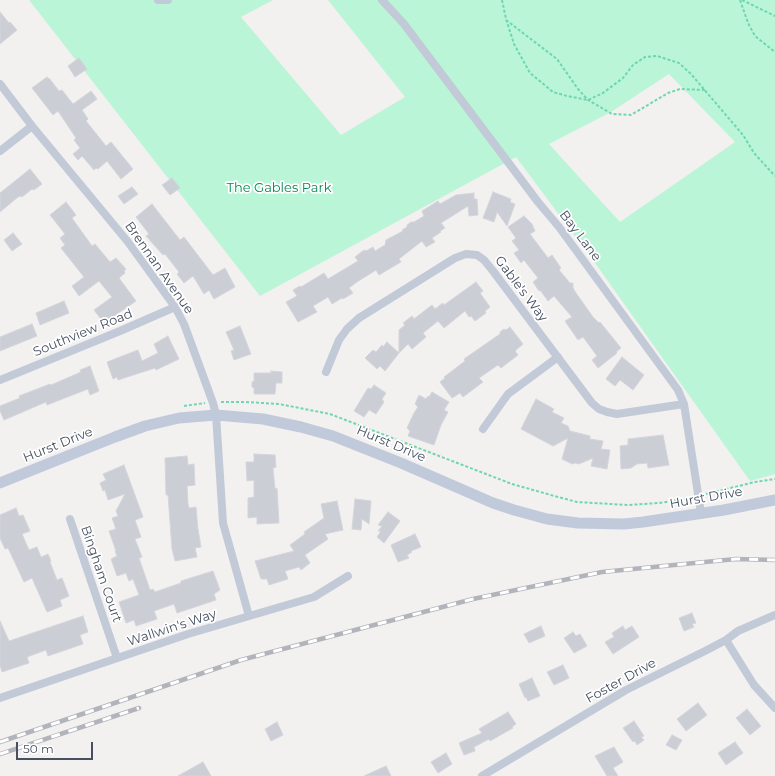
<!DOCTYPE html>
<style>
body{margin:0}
#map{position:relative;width:775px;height:776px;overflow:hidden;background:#f3f0f0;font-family:Montserrat,sans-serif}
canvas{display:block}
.scale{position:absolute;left:16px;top:742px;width:77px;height:18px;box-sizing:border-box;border:2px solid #465060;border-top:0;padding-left:5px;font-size:12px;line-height:14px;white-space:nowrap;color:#465060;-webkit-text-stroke:3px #fff;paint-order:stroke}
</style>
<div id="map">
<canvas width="775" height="776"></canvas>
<div class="scale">50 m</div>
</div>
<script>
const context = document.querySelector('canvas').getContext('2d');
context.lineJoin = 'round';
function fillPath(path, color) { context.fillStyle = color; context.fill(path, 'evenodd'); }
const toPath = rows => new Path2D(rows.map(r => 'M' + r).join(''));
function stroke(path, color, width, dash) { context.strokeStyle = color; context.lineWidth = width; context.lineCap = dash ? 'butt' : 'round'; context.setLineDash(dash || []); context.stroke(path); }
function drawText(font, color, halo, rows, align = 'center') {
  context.font = font + ' Montserrat,sans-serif'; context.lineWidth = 3.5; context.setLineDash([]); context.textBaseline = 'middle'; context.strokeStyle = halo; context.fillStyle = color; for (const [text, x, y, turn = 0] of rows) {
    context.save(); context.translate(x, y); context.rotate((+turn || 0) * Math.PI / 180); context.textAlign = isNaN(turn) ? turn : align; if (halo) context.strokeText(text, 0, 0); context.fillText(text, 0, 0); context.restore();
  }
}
fillPath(toPath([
 [29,0,273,0,241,17,341,135,405,97,328,0,775,0,775,474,750,481,595,263,516,157,260,296],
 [669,74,735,142,620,222,549,144,611,112]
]), '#baf5d8');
const building = toPath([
 [0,12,9,23,10,22,17,30,0,44,0,12],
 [79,58,87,69,75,77,68,66,79,58],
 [47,77,48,79,49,78,59,91,62,90,73,104,91,91,97,99,82,110,88,119,86,121,106,146,111,142,133,169,121,179,107,161,98,169,96,168,94,170,82,156,78,160,73,154,80,148,74,140,76,138,58,111,53,115,32,88,47,77],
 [30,169,42,184,34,190,32,189,22,197,21,196,18,197,0,212,0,193,30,169],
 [172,178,180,188,170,195,162,185,172,178],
 [132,187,138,194,124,204,118,196,132,187],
 [493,192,511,199,510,202,515,204,507,226,497,212,494,222,483,218,493,192],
 [474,193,474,199,477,199,478,215,469,216,468,206,441,223,445,228,440,231,441,232,432,238,435,242,426,247,422,241,399,259,401,262,379,275,376,270,357,282,349,288,353,293,343,299,342,298,332,304,328,297,313,306,317,312,298,322,286,302,297,296,293,290,300,286,301,287,324,273,328,279,358,261,355,257,364,250,366,251,373,247,375,251,385,245,386,240,403,231,402,230,407,227,407,225,411,222,414,222,424,216,422,211,438,201,440,204,456,195,474,193],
 [66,202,76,215,72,218,92,246,95,244,110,262,116,258,126,269,124,271,125,273,119,278,136,301,104,323,94,310,112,297,99,281,79,296,72,286,84,277,61,248,65,245,60,238,65,234,50,215,66,202],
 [152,204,180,240,184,237,213,275,225,268,235,287,214,299,209,290,204,294,193,276,184,283,177,274,179,272,165,254,163,255,146,236,149,234,136,217,152,204],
 [524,216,532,224,535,231,530,234,548,258,552,255,561,268,559,270,570,283,573,283,573,288,576,293,593,317,599,323,600,322,621,348,616,352,617,353,598,368,592,360,597,356,583,337,578,340,565,321,572,317,554,296,548,301,540,290,539,291,533,282,538,278,524,260,521,263,514,253,519,250,512,241,516,238,508,227,524,216],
 [13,233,22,244,12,251,4,240,13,233],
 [476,282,483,291,480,293,490,307,485,311,486,313,475,321,471,316,469,317,465,311,444,328,438,321,423,333,426,337,412,349,408,344,399,353,399,330,405,325,403,323,412,316,414,319,432,305,435,309,443,303,444,305,476,282],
 [64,301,69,313,40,325,36,313,64,301],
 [32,324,37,336,0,351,0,337,32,324],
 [240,326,251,354,234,360,231,351,234,350,226,332,240,326],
 [510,327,523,344,515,351,518,355,501,368,498,365,479,378,483,382,463,397,460,393,452,398,440,382,445,378,444,377,465,361,464,359,500,334,500,332,504,329,506,330,510,327],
 [168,336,179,359,156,370,155,368,118,380,117,377,113,379,107,362,138,350,142,361,158,353,154,344,168,336],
 [387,342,399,353,385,371,380,366,377,369,365,358,373,350,376,352,382,345,383,347,387,342],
 [622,357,644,375,633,390,620,380,615,386,606,379,622,357],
 [90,366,99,391,90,395,88,389,47,405,46,402,4,420,0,411,0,406,20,398,19,396,50,384,51,385,81,372,80,370,90,366],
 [271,371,282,372,282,383,276,383,275,394,254,394,254,388,252,387,252,382,254,381,254,373,271,373,271,371],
 [374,385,386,393,382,399,384,402,376,414,369,410,364,417,354,411,368,388,371,389,374,385],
 [432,392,449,402,444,410,448,412,441,425,434,445,408,436,410,431,407,428,414,413,418,407,415,404,419,395,426,399,428,396,429,397,432,392],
 [536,399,554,409,552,412,564,418,561,423,568,426,570,431,590,436,590,439,603,441,601,449,610,450,607,469,591,466,593,458,579,464,575,463,572,464,562,459,568,438,553,446,521,429,536,399],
 [663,435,669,465,648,468,647,463,637,464,631,468,621,469,620,446,628,445,628,439,663,435],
 [254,454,275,455,276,467,273,468,275,489,277,488,279,523,257,524,257,517,248,518,248,498,254,497,254,480,247,481,246,462,254,462,254,454],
 [187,456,188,465,194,464,195,485,187,486,188,504,189,508,196,507,198,529,201,547,195,548,197,557,175,561,172,549,168,495,166,495,165,458,187,456],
 [124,465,143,517,135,520,141,537,135,539,142,557,139,558,150,590,153,589,155,592,181,583,181,581,213,571,220,590,214,594,216,600,177,613,174,604,154,611,157,619,136,626,134,620,126,623,119,602,139,595,133,579,129,581,126,573,117,576,111,559,117,556,115,551,116,551,109,531,116,529,112,518,118,516,116,511,125,494,108,500,105,490,103,491,100,483,106,480,103,474,124,465],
 [355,499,371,501,369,524,362,519,361,530,352,529,355,499],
 [337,501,343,530,325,534,328,539,305,555,310,563,301,570,299,567,285,571,288,579,269,585,267,579,261,579,255,561,294,551,290,545,305,534,304,532,324,518,321,504,337,501],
 [16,508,19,516,23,515,30,531,22,534,29,550,37,547,41,557,48,554,51,561,50,562,57,580,62,578,69,596,60,600,62,606,47,612,32,578,24,582,8,548,5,549,0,538,0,515,16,508],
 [388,512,400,521,384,543,377,537,381,531,378,531,382,526,378,525,388,512],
 [415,534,421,547,411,551,412,552,407,555,409,558,398,562,391,545,415,534],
 [692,613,696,623,692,624,694,627,684,631,679,618,692,613],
 [83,616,88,632,80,635,83,644,48,656,46,650,27,657,29,663,2,672,0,665,0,621,9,641,83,616],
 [541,626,545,636,529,643,524,634,541,626],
 [623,626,625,630,632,626,639,637,613,654,605,642,614,637,612,633,623,626],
 [573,632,576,636,580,634,587,646,574,653,564,638,573,632],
 [563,665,569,678,554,685,547,672,563,665],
 [532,678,540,696,528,701,526,697,525,698,519,684,532,678],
 [698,703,707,715,686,731,677,719,698,703],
 [747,709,761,726,750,735,736,718,747,709],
 [508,712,516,724,512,727,513,728,490,741,489,739,474,747,475,751,464,755,459,743,482,733,479,729,508,712],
 [634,721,644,736,641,737,644,740,637,745,635,741,633,742,623,728,634,721],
 [277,722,283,735,271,741,265,729,277,722],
 [672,735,682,740,676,750,666,745,672,735],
 [735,742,743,753,726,765,718,753,735,742],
 [614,747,623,762,613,768,618,776,607,776,595,756,614,747],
 [446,753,452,764,438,773,431,762,446,753],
 [203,762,211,776,178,776,203,762],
 [386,766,391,776,364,776,386,766]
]);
fillPath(building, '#ccced6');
stroke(building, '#d4d5dc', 1);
stroke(toPath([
 [502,0,506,19,514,44,530,73,553,92,567,96,588,100,603,93,623,78,633,65,645,57,657,56,679,63,691,74,743,135,754,153,775,176],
 [740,0,748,23,755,36,775,52],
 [742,0,775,16],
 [506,20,557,59,578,89,588,100,612,114,631,115,668,93,680,89,705,90],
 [221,402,246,402,279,404,330,414,512,484,558,497,577,502,628,505,659,503,690,498],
 [184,406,205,403],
 [706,494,755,482,775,479]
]), '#6ed7b0', 2, [3, 2]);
stroke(toPath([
 [158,0,168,0],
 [382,0,404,24,538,202,559,227,678,390,684,404,701,513],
 [0,84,32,126,128,242,175,307,184,324,213,403,216,415,223,523,249,616],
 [0,151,32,126],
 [326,372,339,340,347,329,359,318,455,258,466,254,477,255,484,260,493,271,592,403,599,409,607,412,617,414,684,404],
 [0,380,120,331,175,307],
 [483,429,508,394,558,357],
 [70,519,117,658],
 [726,640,754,685,775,708],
 [0,698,188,634,314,597,348,576],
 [482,776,626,690,705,651,726,640,738,631,775,615]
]), '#c2cad7', 8);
stroke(toPath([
 [0,483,115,437,145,426,179,418,216,415,263,419,301,427,333,436,401,463,493,503,514,510,547,519,578,523,624,524,643,522,724,510,775,500]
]), '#c1cadb', 11);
const rail = toPath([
 [0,742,241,660,473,599,602,572,736,559,775,560],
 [0,754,139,708]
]);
stroke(rail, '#b2b4bb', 4.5);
stroke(rail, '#fff', 3, [9]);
drawText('13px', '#0c8658', '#fff', [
 ["The Gables Park",279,188]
]);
drawText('13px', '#465060', '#fff', [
 ["Bay Lane",580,236,53],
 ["Brennan Avenue",159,268,55],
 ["Gable's Way",521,289,53],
 ["Southview Road",83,333,-22],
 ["Hurst Drive",391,444,23],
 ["Hurst Drive",58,445,-22],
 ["Hurst Drive",706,498,-10],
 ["Bingham Court",101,574,71],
 ["Wallwin's Way",172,628,-18],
 ["Foster Drive",621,681,-29]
]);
</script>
